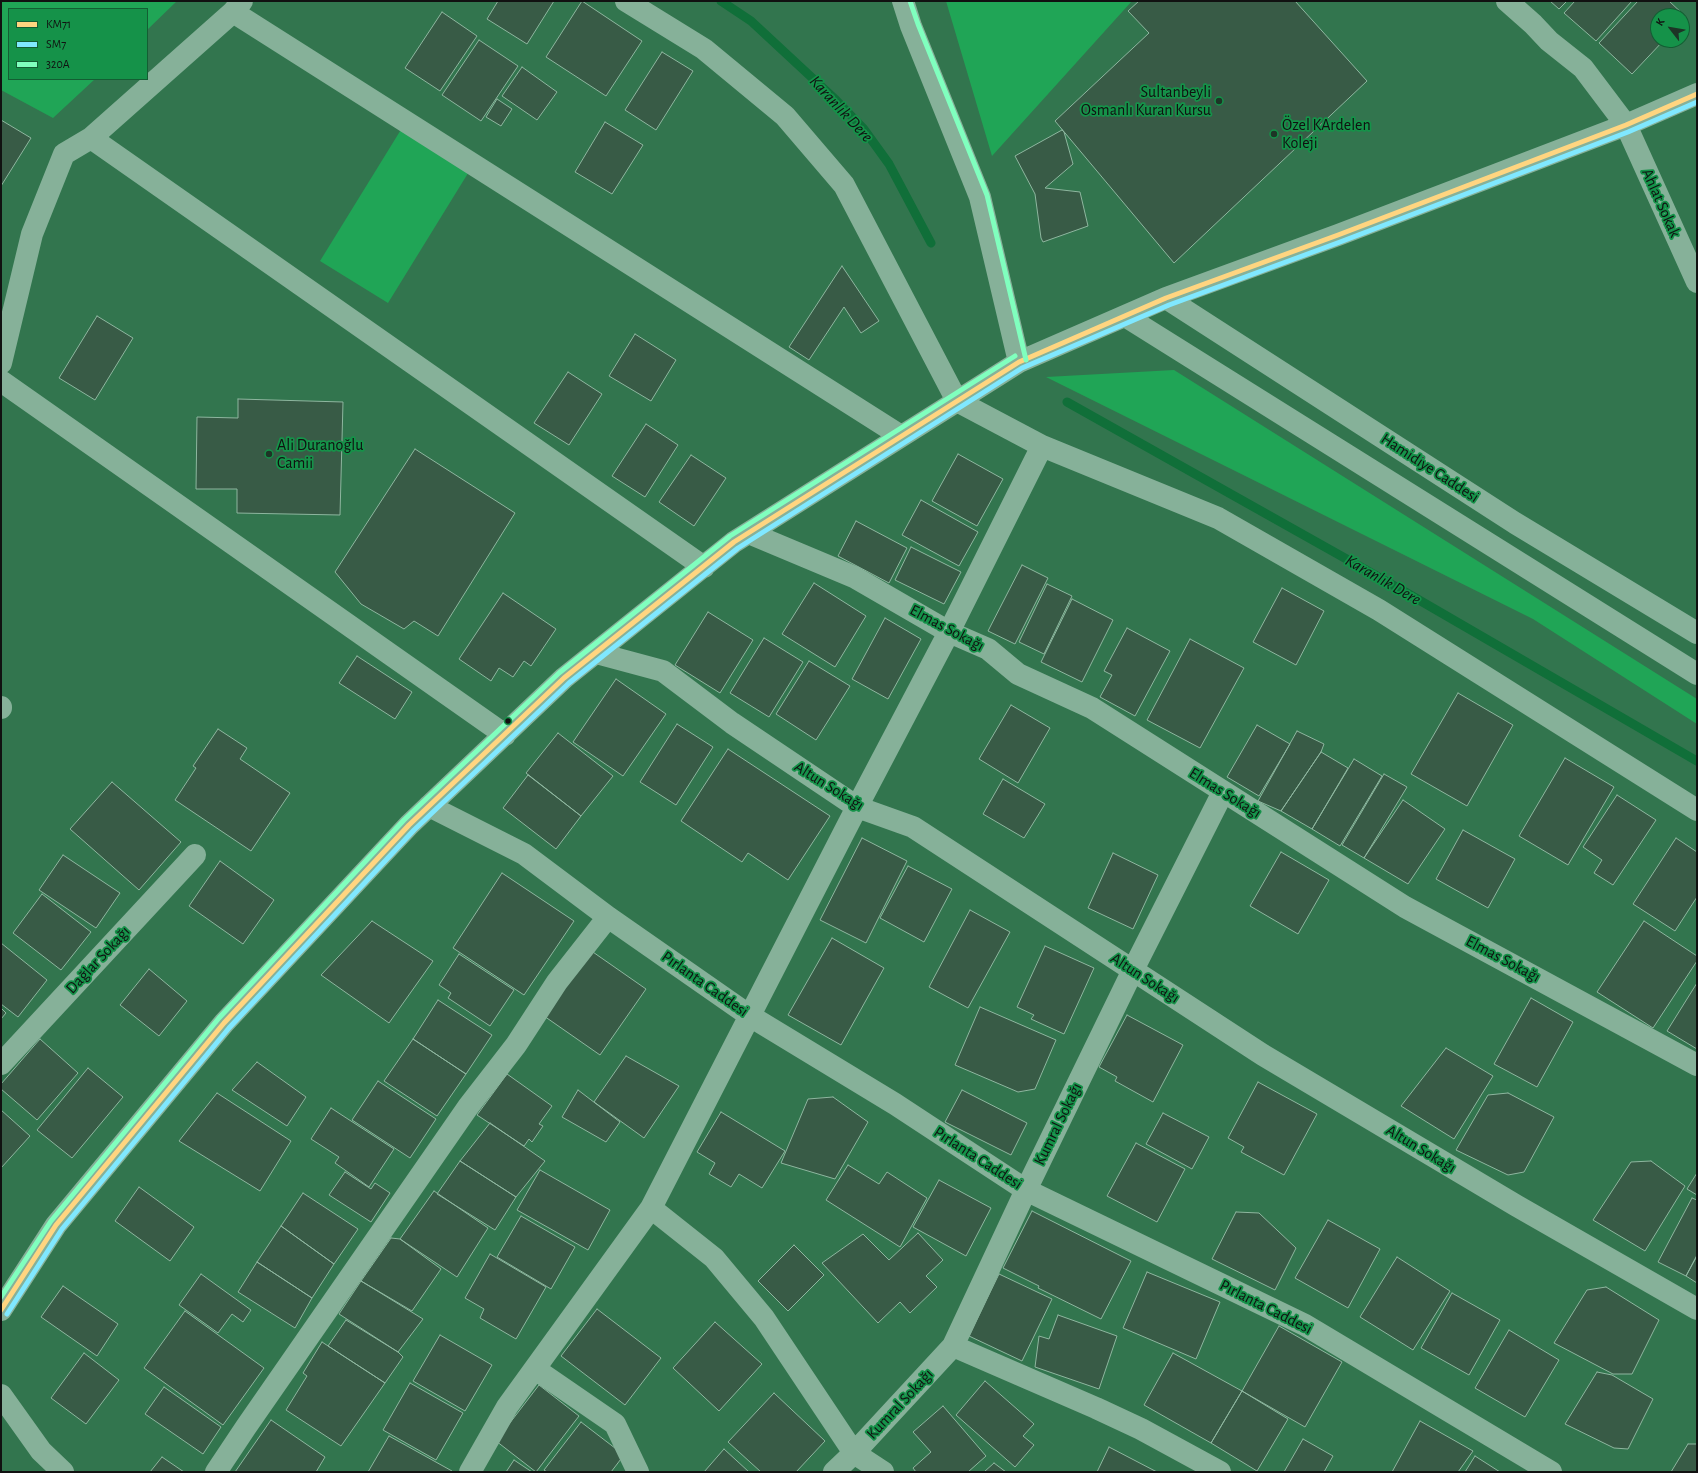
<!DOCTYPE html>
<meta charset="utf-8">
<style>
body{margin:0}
#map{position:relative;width:1698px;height:1473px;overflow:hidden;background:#32754e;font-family:"Alegreya Sans",sans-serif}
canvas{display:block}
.frame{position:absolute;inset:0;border:2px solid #111;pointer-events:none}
.legend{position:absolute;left:8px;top:8px;width:140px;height:72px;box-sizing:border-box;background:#159249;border:1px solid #135e33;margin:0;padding:5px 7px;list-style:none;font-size:12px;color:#111}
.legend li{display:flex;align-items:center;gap:8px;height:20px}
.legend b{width:20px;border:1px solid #135e33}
.north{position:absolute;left:1650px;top:8px;width:40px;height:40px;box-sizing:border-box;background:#159249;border:1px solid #135e33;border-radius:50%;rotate:301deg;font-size:11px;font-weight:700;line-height:16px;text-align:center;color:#111}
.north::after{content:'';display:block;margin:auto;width:14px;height:18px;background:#1d3426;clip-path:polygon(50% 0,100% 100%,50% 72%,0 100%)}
</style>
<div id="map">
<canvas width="1698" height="1473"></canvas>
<div class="frame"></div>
<ul class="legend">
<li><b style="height:5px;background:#ffd580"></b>KM71</li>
<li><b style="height:5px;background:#80e8ff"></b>SM7</li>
<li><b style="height:5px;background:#80ffbe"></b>320A</li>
</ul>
<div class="north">K</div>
</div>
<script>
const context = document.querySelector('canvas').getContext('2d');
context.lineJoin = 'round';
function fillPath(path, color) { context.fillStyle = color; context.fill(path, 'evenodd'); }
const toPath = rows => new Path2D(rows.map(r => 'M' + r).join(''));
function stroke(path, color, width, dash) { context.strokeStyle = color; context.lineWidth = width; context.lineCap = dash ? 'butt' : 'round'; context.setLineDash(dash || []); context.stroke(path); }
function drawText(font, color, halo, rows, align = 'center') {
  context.font = font + ' "Alegreya Sans",sans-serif'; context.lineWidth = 3.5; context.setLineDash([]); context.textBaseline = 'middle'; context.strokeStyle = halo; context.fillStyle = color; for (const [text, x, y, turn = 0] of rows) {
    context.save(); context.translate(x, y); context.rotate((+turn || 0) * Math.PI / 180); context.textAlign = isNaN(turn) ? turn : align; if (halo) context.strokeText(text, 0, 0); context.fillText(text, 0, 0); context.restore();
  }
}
fillPath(toPath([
 [1,1,177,1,147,30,147,9,9,9,9,79,95,79,53,118,1,90],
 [946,1,1132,1,992,156],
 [402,128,470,170,388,303,320,261],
 [1174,370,1697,699,1697,724,1533,619,1046,377]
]), '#20a556');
stroke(toPath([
 [721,1,751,21,836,100,863,128,889,164,931,243],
 [1067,402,1407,593,1697,761]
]), '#106f39', 9);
const building = toPath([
 [498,1,554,1,527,44,487,19,498,1],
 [582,1,642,41,606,96,546,57,582,1],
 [1139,1,1295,1,1367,81,1174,263,1055,121,1149,33,1128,11,1139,1],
 [1550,1,1567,1,1559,9,1550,1],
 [1575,1,1632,1,1596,41,1564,13,1575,1],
 [1638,1,1669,1,1686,17,1682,21,1682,16,1658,16,1658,40,1664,40,1632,74,1599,43,1638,1],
 [442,12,477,36,440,91,405,68,442,12],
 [479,40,518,66,481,121,442,95,479,40],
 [662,52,693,71,656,130,625,110,662,52],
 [522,67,557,92,537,120,502,96,522,67],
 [497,99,512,109,501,126,486,117,497,99],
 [1,120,31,138,1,186,1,120],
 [605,122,643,145,612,194,575,172,605,122],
 [1062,130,1064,132,1073,164,1045,188,1080,192,1088,226,1043,242,1041,238,1035,194,1015,156,1062,130],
 [842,266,879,321,861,333,844,307,809,360,789,347,842,266],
 [97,316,133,338,95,400,59,378,97,316],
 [635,334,676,360,651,401,609,376,635,334],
 [568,372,602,394,569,445,534,423,568,372],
 [238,399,343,402,340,515,237,513,237,489,196,489,197,417,238,418,238,399],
 [646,424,678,445,645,497,612,476,646,424],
 [415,449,515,513,438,636,414,621,404,629,361,604,335,572,415,449],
 [958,454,1003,479,977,526,932,501,958,454],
 [691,455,726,478,694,526,659,502,691,455],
 [921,500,978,532,959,566,902,535,921,500],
 [856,521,907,548,889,583,838,556,856,521],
 [911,547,961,572,944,604,895,580,911,547],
 [1022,565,1048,578,1015,644,988,631,1022,565],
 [814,583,866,616,835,667,782,634,814,583],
 [1047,584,1072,596,1044,654,1019,642,1047,584],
 [1282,588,1324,611,1296,665,1253,642,1282,588],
 [503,593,556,629,531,666,524,661,513,677,499,668,491,681,459,659,503,593],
 [1072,599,1113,620,1082,682,1041,662,1072,599],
 [708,612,753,640,720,693,675,665,708,612],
 [885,618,921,639,888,699,852,679,885,618],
 [1127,628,1170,651,1135,716,1100,697,1112,675,1104,671,1127,628],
 [764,638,803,662,769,717,730,693,764,638],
 [1190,639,1244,668,1200,748,1147,720,1190,639],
 [357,656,412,692,395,719,339,683,357,656],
 [809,661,850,686,816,740,776,714,809,661],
 [616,679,666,714,623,776,573,742,616,679],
 [1458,693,1513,725,1467,806,1411,774,1458,693],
 [1011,705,1050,728,1018,783,979,759,1011,705],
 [677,724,713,747,676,805,640,782,677,724],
 [1257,725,1290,744,1259,796,1227,777,1257,725],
 [218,729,247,748,240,759,290,793,251,851,175,800,196,768,193,766,218,729],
 [1297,731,1324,744,1321,752,1281,811,1258,801,1297,731],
 [558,733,613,776,581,816,526,773,558,733],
 [728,749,830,816,788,880,748,853,742,862,681,821,728,749],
 [1321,752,1348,768,1312,829,1281,811,1321,752],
 [1565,758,1614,787,1568,865,1519,836,1565,758],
 [1354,759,1382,776,1340,846,1312,829,1354,759],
 [1384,774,1407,787,1364,858,1342,845,1384,774],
 [528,775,581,816,556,849,503,808,528,775],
 [1003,779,1045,804,1024,838,983,814,1003,779],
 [112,782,181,842,139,890,70,829,112,782],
 [1617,795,1656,820,1613,885,1594,873,1602,860,1583,847,1617,795],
 [1403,800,1445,829,1408,884,1364,858,1403,800],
 [1463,830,1515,859,1488,908,1436,879,1463,830],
 [862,838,907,861,866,943,820,920,862,838],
 [1676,838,1697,852,1697,897,1675,931,1633,904,1676,838],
 [1281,852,1329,880,1298,934,1250,906,1281,852],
 [1113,853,1158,875,1133,929,1088,908,1113,853],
 [63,855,120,893,96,928,39,890,63,855],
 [220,861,274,900,243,944,189,906,220,861],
 [908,866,952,889,924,942,880,918,908,866],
 [502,873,574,921,524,995,453,948,502,873],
 [42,894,91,932,61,970,13,933,42,894],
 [970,910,1010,932,968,1008,929,987,970,910],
 [372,921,433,961,389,1023,321,975,372,921],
 [1644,921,1697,956,1697,961,1653,1028,1597,992,1644,921],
 [832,938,884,968,841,1045,788,1015,832,938],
 [1,943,47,980,18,1017,1,1004,1,943],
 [1045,946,1094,968,1064,1034,1031,1019,1034,1015,1017,1007,1045,946],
 [590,950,646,989,600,1055,544,1016,590,950],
 [459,954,514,990,490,1026,448,998,451,993,439,985,459,954],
 [149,969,187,1001,159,1036,120,1005,149,969],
 [1697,983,1697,1049,1667,1031,1697,983],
 [1531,998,1573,1022,1537,1087,1494,1064,1531,998],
 [438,1000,492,1035,466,1074,413,1039,438,1000],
 [980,1007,1056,1040,1035,1089,1018,1092,955,1065,980,1007],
 [1,1008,6,1013,1,1019,1,1008],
 [1127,1015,1183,1045,1153,1102,1115,1081,1117,1077,1099,1067,1127,1015],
 [40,1039,78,1073,37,1120,1,1089,1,1084,40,1039],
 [413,1039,466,1074,437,1116,384,1081,413,1039],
 [1446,1048,1493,1076,1454,1139,1401,1106,1446,1048],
 [626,1056,679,1086,644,1138,594,1102,626,1056],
 [257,1062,306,1097,287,1126,232,1090,257,1062],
 [88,1068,123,1097,72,1158,37,1130,88,1068],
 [507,1074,552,1106,539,1124,543,1126,532,1142,529,1139,524,1146,477,1115,507,1074],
 [378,1081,436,1119,410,1158,352,1120,378,1081],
 [1258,1082,1317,1114,1284,1175,1241,1152,1244,1147,1228,1138,1258,1082],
 [578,1090,620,1122,606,1142,562,1117,578,1090],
 [962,1090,1027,1123,1011,1155,945,1122,962,1090],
 [217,1093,291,1141,260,1191,179,1141,217,1093],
 [1508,1093,1554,1117,1524,1172,1508,1175,1456,1150,1488,1095,1508,1093],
 [833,1097,868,1122,835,1179,781,1163,808,1099,833,1097],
 [331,1108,394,1149,369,1187,335,1163,339,1157,311,1139,331,1108],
 [1,1110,30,1136,1,1168,1,1110],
 [721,1112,785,1151,762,1188,739,1174,731,1187,709,1174,715,1163,697,1152,721,1112],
 [1163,1113,1209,1137,1192,1169,1146,1144,1163,1113],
 [490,1123,545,1161,516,1197,460,1161,490,1123],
 [1136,1143,1185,1169,1157,1222,1107,1196,1136,1143],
 [460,1161,516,1197,495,1230,437,1194,460,1161],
 [1651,1161,1685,1186,1645,1251,1593,1220,1631,1162,1651,1161],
 [848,1165,879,1184,887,1172,927,1198,900,1247,826,1200,848,1165],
 [540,1170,610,1210,588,1250,517,1210,540,1170],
 [345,1172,371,1189,375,1183,390,1193,371,1222,329,1195,345,1172],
 [1697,1173,1697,1195,1687,1189,1697,1173],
 [939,1180,991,1208,966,1256,913,1227,939,1180],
 [139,1187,194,1227,170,1261,115,1221,139,1187],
 [434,1191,488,1228,457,1277,400,1239,434,1191],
 [303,1193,358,1229,334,1264,281,1226,303,1193],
 [1692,1198,1697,1200,1697,1255,1686,1276,1658,1262,1692,1198],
 [1032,1211,1131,1261,1101,1319,1038,1288,1039,1286,1003,1268,1032,1211],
 [1236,1212,1259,1213,1296,1248,1275,1290,1212,1259,1236,1212],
 [521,1216,575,1247,551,1289,497,1257,521,1216],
 [1328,1220,1380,1249,1348,1308,1295,1278,1328,1220],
 [281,1226,334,1264,312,1298,257,1262,281,1226],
 [918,1233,943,1260,926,1276,937,1287,910,1313,900,1302,878,1323,822,1263,863,1234,889,1260,918,1233],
 [391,1238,400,1239,441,1269,412,1311,361,1281,391,1238],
 [794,1245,824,1275,788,1311,758,1281,794,1245],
 [490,1254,546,1287,516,1339,480,1318,484,1309,465,1298,490,1254],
 [1697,1256,1697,1283,1686,1276,1697,1256],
 [1397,1257,1450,1291,1413,1350,1360,1317,1397,1257],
 [257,1262,312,1298,295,1328,238,1292,257,1262],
 [1147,1272,1220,1302,1196,1359,1123,1328,1147,1272],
 [201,1274,251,1310,243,1322,232,1314,218,1333,179,1305,201,1274],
 [999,1274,1052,1299,1022,1361,969,1336,999,1274],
 [361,1281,423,1319,398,1352,339,1314,361,1281],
 [63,1286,118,1324,97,1356,41,1317,63,1286],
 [1606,1287,1659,1320,1632,1374,1613,1374,1554,1343,1587,1290,1606,1287],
 [1452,1293,1500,1320,1469,1375,1421,1348,1452,1293],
 [597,1309,661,1358,625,1405,561,1356,597,1309],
 [185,1311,264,1368,223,1425,144,1368,185,1311],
 [1058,1315,1117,1336,1099,1389,1035,1367,1039,1336,1049,1339,1058,1315],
 [346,1320,398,1352,403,1357,385,1383,328,1346,346,1320],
 [715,1322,762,1364,719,1411,673,1368,715,1322],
 [1279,1326,1342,1362,1305,1427,1242,1391,1279,1326],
 [1509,1330,1559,1360,1525,1417,1475,1388,1509,1330],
 [440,1335,492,1365,465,1411,413,1381,440,1335],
 [322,1342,385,1383,341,1446,286,1410,307,1376,303,1373,322,1342],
 [84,1353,119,1380,86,1424,51,1398,84,1353],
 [1173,1353,1242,1391,1211,1443,1144,1405,1173,1353],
 [1597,1372,1612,1375,1653,1399,1628,1449,1614,1448,1565,1424,1597,1372],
 [985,1381,1034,1424,1023,1436,1034,1445,1015,1467,956,1415,985,1381],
 [410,1383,463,1413,436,1460,383,1430,410,1383],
 [539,1385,579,1416,536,1472,496,1441,539,1385],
 [164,1387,221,1427,203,1454,145,1414,164,1387],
 [1242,1391,1288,1419,1257,1471,1211,1443,1242,1391],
 [774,1393,825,1441,796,1472,761,1472,728,1442,774,1393],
 [943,1406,986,1456,968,1472,916,1472,913,1468,931,1452,913,1432,943,1406],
 [271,1420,325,1457,316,1472,235,1472,271,1420],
 [1420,1421,1473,1451,1458,1472,1392,1472,1420,1421],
 [581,1422,624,1455,611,1472,547,1472,544,1470,581,1422],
 [389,1436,452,1471,451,1472,368,1472,389,1436],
 [1303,1439,1333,1456,1324,1472,1284,1472,1303,1439],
 [1688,1444,1697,1444,1697,1472,1671,1472,1688,1444],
 [1109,1447,1157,1472,1097,1472,1109,1447],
 [724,1449,749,1472,704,1472,724,1449],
 [1475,1456,1500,1472,1465,1472,1475,1456],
 [162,1457,184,1472,150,1472,162,1457],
 [514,1460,532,1472,506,1472,514,1460],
 [994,1463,1006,1472,984,1472,994,1463]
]);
fillPath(building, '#385b46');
stroke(building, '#8eb69f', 1);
stroke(toPath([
 [626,1,704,49,785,116,844,185,957,401,1042,446,1218,518,1379,610,1697,810],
 [903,1,911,26,980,197,1019,362],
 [1507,1,1533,24,1549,41,1583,68,1626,125,1697,282],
 [233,12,901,436],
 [91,138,704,567],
 [1166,298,1515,523,1697,633],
 [1125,316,1697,674],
 [1,363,32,234,64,154,91,138,233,12,242,1],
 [1,381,505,735],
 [749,533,854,577,949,632,988,649,1018,674,1092,708,1405,907,1697,1065],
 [596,653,663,671,732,723,857,807,913,827,1263,1055,1517,1206,1697,1309],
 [1,707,1,708],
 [429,806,524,854,608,917,750,1016,895,1104,1026,1190,1305,1325,1551,1472],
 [1,1064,195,855],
 [651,1208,714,1258,764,1318,854,1453,883,1472],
 [1,1310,56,1225,224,1023,409,825,564,678,734,542,1019,362,1166,298,1338,235,1626,125,1697,94],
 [953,1346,1096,1408,1141,1429,1220,1472],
 [535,1369,615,1424,638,1472],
 [1,1395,41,1451,63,1472],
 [216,1472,246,1427,468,1107,516,1045,557,982,608,917],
 [470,1472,507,1407,651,1208,857,807,949,632,1042,446],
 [834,1472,854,1453,953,1346,1026,1190,1133,970,1223,792]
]), '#86b199', 22);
stroke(toPath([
 [1,1310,56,1225,224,1023,409,825,564,678,734,542,1019,362,1166,298,1338,235,1626,125,1697,94]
]), '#ffd580', 5);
stroke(toPath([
 [7,1314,62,1229,229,1028,414,830,569,683,738,548,1022,368,1169,305,1340,242,1628,132,1697,102]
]), '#80e8ff', 5);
stroke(toPath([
 [910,1,918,24,987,195,1026,360],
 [1,1297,51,1221,219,1018,404,820,559,673,730,536,1015,356]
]), '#80ffbe', 5);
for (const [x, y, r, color] of [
 [1219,101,4,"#1d3426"],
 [1274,134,4,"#1d3426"],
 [269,454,4,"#1d3426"],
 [508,721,3.5,"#111"]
]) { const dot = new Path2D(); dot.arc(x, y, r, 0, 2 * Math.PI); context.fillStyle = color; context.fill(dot); stroke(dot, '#159249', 1.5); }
drawText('16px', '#111', '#159249', [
 ["Sultanbeyli",1211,92,"right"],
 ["Osmanlı Kuran Kursu",1211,110,"right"],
 ["Özel KArdelen",1282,125],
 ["Koleji",1282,143],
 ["Ali Duranoğlu",277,445],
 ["Camii",277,463]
], 'left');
drawText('16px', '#111', '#159249', [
 ["Ahlat Sokak",1661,203,66],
 ["Hamidiye Caddesi",1430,468,33],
 ["Elmas Sokağı",947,628,28],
 ["Altun Sokağı",829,786,32],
 ["Elmas Sokağı",1225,793,32],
 ["Elmas Sokağı",1503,959,28],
 ["Dağlar Sokağı",98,960,-47],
 ["Altun Sokağı",1145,978,33],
 ["Pırlanta Caddesi",705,984,35],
 ["Kumral Sokağı",1058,1124,-64],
 ["Altun Sokağı",1421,1149,31],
 ["Pırlanta Caddesi",978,1158,33],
 ["Pırlanta Caddesi",1266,1307,27],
 ["Kumral Sokağı",900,1404,-47]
]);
drawText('italic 17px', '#111', '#159249', [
 ["Karanlık Dere",841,109,47],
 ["Karanlık Dere",1383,580,30]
]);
</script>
